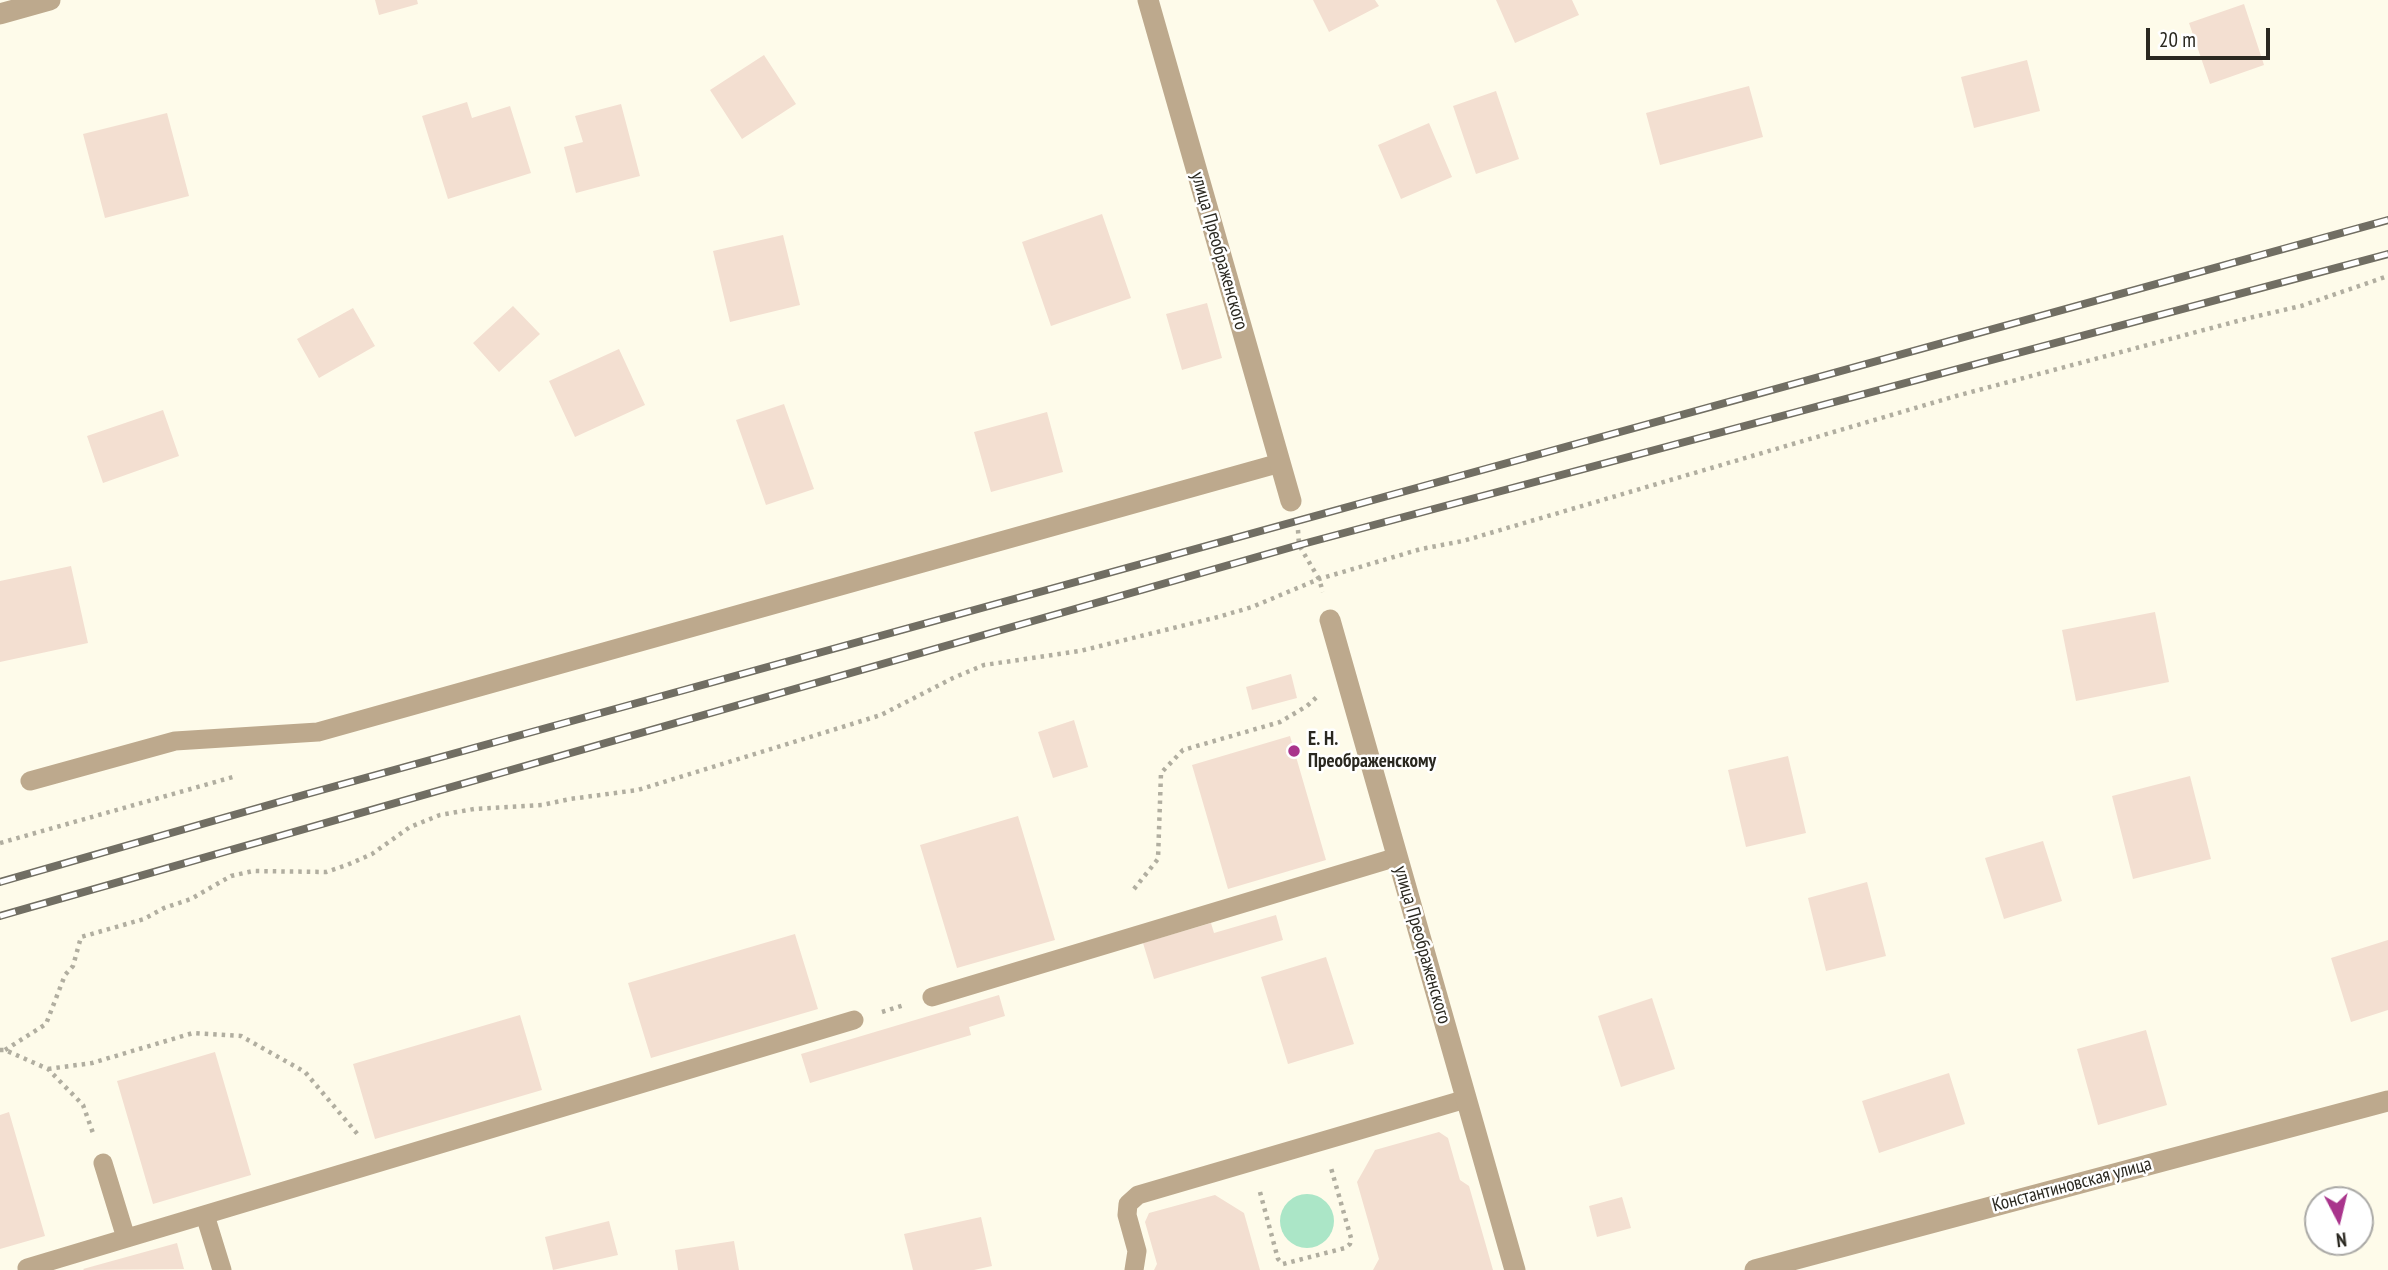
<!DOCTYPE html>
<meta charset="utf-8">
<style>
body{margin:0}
#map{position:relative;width:2388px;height:1270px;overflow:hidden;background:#fefbea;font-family:"PT Sans Narrow",sans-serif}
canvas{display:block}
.north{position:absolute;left:2304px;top:1186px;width:70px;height:70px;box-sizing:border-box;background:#fff;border:2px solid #aaa9a6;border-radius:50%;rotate:173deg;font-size:19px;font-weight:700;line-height:28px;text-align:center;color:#2a2820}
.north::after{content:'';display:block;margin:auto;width:24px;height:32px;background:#a9348c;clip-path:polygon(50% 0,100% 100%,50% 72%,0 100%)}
.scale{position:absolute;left:2146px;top:28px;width:124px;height:32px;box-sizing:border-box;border:4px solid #2a2820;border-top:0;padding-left:9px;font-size:21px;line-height:24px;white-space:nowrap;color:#2a2820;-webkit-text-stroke:5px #fff;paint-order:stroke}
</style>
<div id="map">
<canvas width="2388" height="1270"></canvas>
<div class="north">N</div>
<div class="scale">20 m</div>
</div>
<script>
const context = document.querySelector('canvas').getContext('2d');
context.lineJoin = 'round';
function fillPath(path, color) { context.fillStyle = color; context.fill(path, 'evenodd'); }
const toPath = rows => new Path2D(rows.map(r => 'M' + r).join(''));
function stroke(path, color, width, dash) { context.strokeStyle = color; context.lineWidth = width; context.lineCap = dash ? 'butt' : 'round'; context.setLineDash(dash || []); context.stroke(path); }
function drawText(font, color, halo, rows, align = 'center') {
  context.font = font + ' "PT Sans Narrow",sans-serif'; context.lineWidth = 5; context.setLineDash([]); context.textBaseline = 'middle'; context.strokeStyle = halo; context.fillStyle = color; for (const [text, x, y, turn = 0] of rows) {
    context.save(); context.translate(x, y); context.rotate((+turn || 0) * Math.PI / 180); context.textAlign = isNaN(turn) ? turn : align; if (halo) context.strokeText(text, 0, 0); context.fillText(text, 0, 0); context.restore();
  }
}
fillPath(toPath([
 '1280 1221a27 27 0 1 1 54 0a27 27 0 1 1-54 0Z'
]), '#abe6c7');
fillPath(toPath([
 [375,0,417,0,418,4,379,15],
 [1313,0,1375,0,1379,6,1329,32],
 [1496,0,1572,0,1579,15,1515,43],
 [2244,4,2264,65,2210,84,2189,23],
 [764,55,796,104,742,139,710,90],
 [2027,60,2040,111,1974,128,1961,77],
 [1749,86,1763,137,1660,165,1646,113],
 [1496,91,1519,159,1476,174,1453,106],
 [467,102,472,118,510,106,531,173,448,199,422,116],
 [621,104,640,176,576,193,564,147,583,142,575,116],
 [167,113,189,196,105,218,83,134],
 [1429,123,1452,177,1401,199,1378,145],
 [1102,214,1131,298,1051,326,1022,242],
 [783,235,800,305,730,322,713,251],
 [1207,303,1222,358,1182,370,1166,314],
 [513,306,540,334,499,372,473,343],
 [353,308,375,346,319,378,297,339],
 [619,349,645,405,575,437,549,381],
 [784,404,814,489,766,505,736,420],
 [163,410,179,456,103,483,87,436],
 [1047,412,1063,472,991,492,974,432],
 [71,566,88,643,0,662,0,581],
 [2155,612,2169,682,2076,701,2062,630],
 [1291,674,1297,698,1252,710,1246,687],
 [1074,720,1088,767,1053,778,1038,732],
 [1290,736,1326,860,1228,889,1192,765],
 [1788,756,1806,833,1746,847,1728,770],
 [2190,776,2211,859,2133,879,2112,796],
 [1018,816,1055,940,957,968,920,845],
 [2043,841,2062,901,2004,919,1985,858],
 [1867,882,1886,956,1826,971,1808,898],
 [1276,915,1283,940,1154,979,1143,943,1211,923,1214,933],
 [795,934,818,1009,651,1058,628,983],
 [2388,940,2388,1010,2351,1022,2331,958],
 [1326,957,1354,1044,1288,1064,1261,977],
 [999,995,1005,1016,969,1027,971,1035,810,1083,801,1054],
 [1652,998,1675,1069,1621,1087,1598,1016],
 [520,1015,542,1090,375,1139,353,1064],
 [2146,1030,2167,1105,2098,1125,2077,1049],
 [215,1052,251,1175,153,1204,117,1081],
 [1949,1073,1965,1124,1879,1153,1862,1101],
 [9,1112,45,1236,0,1249,0,1115],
 [1439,1132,1448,1138,1460,1180,1469,1186,1493,1270,1373,1270,1379,1259,1357,1182,1375,1150],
 [1215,1195,1244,1213,1260,1270,1154,1270,1157,1264,1145,1222,1149,1213],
 [1622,1197,1631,1228,1597,1237,1589,1206],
 [981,1217,992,1266,974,1270,913,1270,904,1234],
 [609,1221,618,1255,553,1270,545,1237],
 [734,1241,739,1270,678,1270,675,1250],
 [177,1243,184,1269,84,1270,83,1269]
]), '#f3dfd1');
stroke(toPath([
 [1298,530,1299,545,1319,579,1323,592],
 [0,843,233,777],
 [1134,889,1158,859,1161,773,1183,750,1280,722,1307,706,1319,695],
 [882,1012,904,1005],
 [0,1050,5,1050,48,1069,83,1105,94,1136],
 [5,1050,46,1024,65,975,73,966,81,937,144,919,164,908,191,899,231,876,253,871,326,872,347,865,372,854,410,827,440,815,474,809,542,805,570,799,638,790,881,715,953,678,984,665,1080,651,1218,617,1252,607,1319,579,1421,549,1463,541,1956,396,2249,318,2301,306,2388,276],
 [48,1069,92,1063,193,1033,241,1036,305,1072,360,1137],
 [1260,1192,1278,1259,1283,1264,1345,1248,1350,1244,1351,1238,1331,1168]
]), '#b1aea0', 4.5, [3.5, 5]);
stroke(toPath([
 [30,781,175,741,318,732,1280,463],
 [932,997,1397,857],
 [103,1163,126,1238],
 [205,1215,222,1270],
 [27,1268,854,1020],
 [1134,1270,1137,1251,1127,1215,1128,1204,1138,1195,1466,1099]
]), '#bda98d', 19);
stroke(toPath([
 [1148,0,1291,501],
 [0,14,50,0],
 [1330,620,1515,1270],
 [1755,1270,2388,1101]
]), '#bda98d', 21);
const rail = toPath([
 [0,882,307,794,2388,220],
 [0,916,1299,545,2388,254]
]);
stroke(rail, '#716e63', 8);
stroke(rail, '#fff', 5, [16]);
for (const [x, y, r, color] of [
 [1294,751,7,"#a9348c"]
]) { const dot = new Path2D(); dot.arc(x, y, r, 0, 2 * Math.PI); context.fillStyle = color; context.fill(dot); stroke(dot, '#fff', 2.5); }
drawText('19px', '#2a2820', '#fff', [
 ["улица Преображенского",1219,251,74],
 ["улица Преображенского",1422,945,74],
 ["Константиновская улица",2072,1185,-15]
]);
drawText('bold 19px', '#2a2820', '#fff', [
 ["Е. Н.",1308,740],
 ["Преображенскому",1308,762]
], 'left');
</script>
